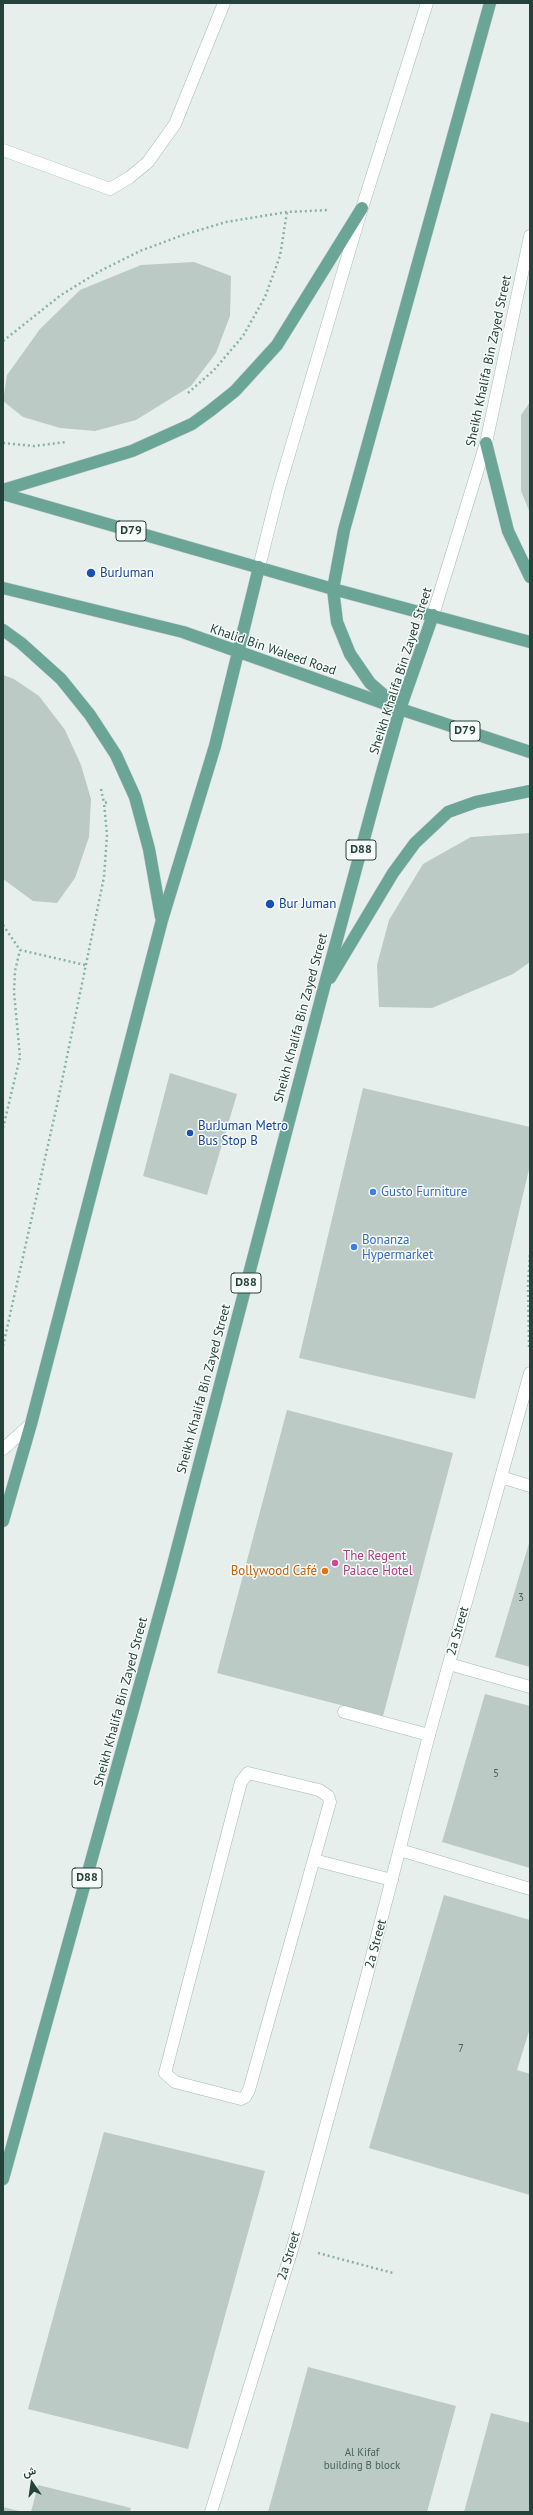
<!DOCTYPE html>
<meta charset="utf-8">
<style>
body{margin:0}
#map{position:relative;width:533px;height:2515px;overflow:hidden;background:#e6efeb;font-family:"PT Sans",Vazirmatn,sans-serif}
canvas{display:block}
.frame{position:absolute;inset:0;border:4px solid #24423a;pointer-events:none}
.north{position:absolute;left:12px;top:2463px;width:40px;height:40px;-webkit-text-stroke:3px #f7fbf9;paint-order:stroke;rotate:347deg;font-size:11px;font-weight:700;line-height:16px;text-align:center;color:#24423a}
.north::after{content:'';display:block;margin:auto;width:14px;height:18px;background:#24423a;clip-path:polygon(50% 0,100% 100%,50% 72%,0 100%)}
</style>
<div id="map">
<canvas width="533" height="2515"></canvas>
<div class="frame"></div>
<div class="north">ش</div>
</div>
<script>
const context = document.querySelector('canvas').getContext('2d');
context.lineJoin = 'round';
function fillPath(path, color) { context.fillStyle = color; context.fill(path, 'evenodd'); }
const toPath = rows => new Path2D(rows.map(r => 'M' + r).join(''));
function stroke(path, color, width, dash) { context.strokeStyle = color; context.lineWidth = width; context.lineCap = dash ? 'butt' : 'round'; context.setLineDash(dash || []); context.stroke(path); }
function drawText(font, color, halo, rows, align = 'center') {
  context.font = font + ' "PT Sans",sans-serif'; context.lineWidth = 3; context.setLineDash([]); context.textBaseline = 'middle'; context.strokeStyle = halo; context.fillStyle = color; for (const [text, x, y, turn = 0] of rows) {
    context.save(); context.translate(x, y); context.rotate((+turn || 0) * Math.PI / 180); context.textAlign = isNaN(turn) ? turn : align; if (halo) context.strokeText(text, 0, 0); context.fillText(text, 0, 0); context.restore();
  }
}
fillPath(toPath([
 [194,262,231,276,230,316,216,353,191,386,136,420,95,431,60,428,23,417,3,401,7,375,40,329,80,290,141,265],
 [530,402,530,513,521,491,521,415],
 [3,675,14,679,39,696,65,730,81,765,91,799,89,837,75,878,57,903,33,901,3,879],
 [530,833,530,962,513,974,432,1008,379,1007,377,965,389,920,423,864,471,837],
 [170,1073,237,1094,207,1195,143,1176],
 [363,1088,530,1127,530,1165,475,1399,299,1358],
 [287,1410,453,1453,383,1716,217,1673],
 [530,1540,530,1667,495,1657],
 [485,1694,530,1706,530,1868,442,1842],
 [444,1895,530,1920,530,2028,517,2070,530,2074,530,2195,369,2148],
 [104,2132,265,2171,188,2449,28,2409],
 [308,2367,456,2406,427,2512,268,2512],
 [491,2413,530,2423,530,2512,464,2512],
 [38,2485,131,2508,130,2512,31,2512],
 [3,2507,19,2511,19,2512,3,2512]
]), '#bbcac4');
const lane = toPath([
 [3,150,110,189,130,177,148,162,175,124,224,3],
 [3,1449,31,1424],
 [344,1712,429,1735],
 [248,1773,319,1790,328,1796,330,1802,249,2090,245,2097,241,2099,175,2082,165,2073,241,1782,248,1773],
 [314,1860,392,1880]
]);
const street = toPath([
 [501,1477,530,1486],
 [449,1664,530,1687],
 [400,1850,530,1889],
 [211,2512,293,2246,365,1983,429,1735,530,1373]
]);
const secondary = toPath([
 [259,567,279,488,362,208,427,3],
 [433,615,486,443,530,236]
]);
const primary = toPath([
 [486,443,508,531,530,577],
 [3,490,132,451,192,424,210,411,235,391,277,345,362,208],
 [3,494,333,589,530,642],
 [3,588,183,632,400,709,530,752],
 [3,630,21,643,61,679,90,715,116,755,135,797,149,849,161,917],
 [400,709,370,683,350,654,337,622,333,589,344,530,490,3],
 [330,978,393,873,415,843,448,812,476,802,530,791],
 [3,1521,31,1424,162,920,215,746,259,567],
 [3,2179,170,1576,323,991,381,776,400,709,433,615]
]);
stroke(lane, '#a8b8b2', 13);
stroke(street, '#a8b8b2', 13);
stroke(secondary, '#a4bbb3', 13);
stroke(primary, '#c2cac8', 13);
stroke(toPath([
 [3,341,61,295,100,271,140,251,183,235,226,222,287,212,329,210],
 [188,393,214,370,243,336,265,297,280,256,287,212],
 [3,443,34,446,66,442],
 [101,789,104,803],
 [3,925,20,950,85,965],
 [3,1128,20,1057,14,992,15,971,20,950],
 [3,1346,57,1105,104,877,107,835,104,803,108,802],
 [529,1347,528,1284,530,1253],
 [318,2253,393,2273]
]), '#86b3a5', 2.5, [2, 3]);
stroke(lane, '#fff', 12);
stroke(street, '#fff', 12);
stroke(secondary, '#fff', 12);
stroke(primary, '#6aa596', 12);
for (const [x, y, r, color] of [
 [91,573,5,"#1a4fb4"],
 [270,904,5,"#1a4fb4"],
 [190,1133,4,"#1a4fb4"],
 [373,1192,4,"#3f7fe0"],
 [354,1247,4,"#3f7fe0"],
 [335,1563,4,"#d1479c"],
 [325,1571,4,"#e8710a"]
]) { const dot = new Path2D(); dot.arc(x, y, r, 0, 2 * Math.PI); context.fillStyle = color; context.fill(dot); stroke(dot, '#f7fbf9', 1.5); }
drawText('11px', '#4a645c', null, [
 ["3",521,1598],
 ["5",496,1774],
 ["7",461,2049],
 ["Al Kifaf",362,2453],
 ["building B block",362,2466]
]);
for (const [x, y, w] of [
 [131,531,30],
 [465,731,30],
 [361,850,30],
 [246,1283,30],
 [87,1878,30]
]) { const box = new Path2D(); box.roundRect(x - w / 2, y - 10, w, 20, 3); context.fillStyle = '#f7fbf9'; context.fill(box); stroke(box, '#24423a', 1); }
drawText('bold 12px', '#24423a', null, [
 ["D79",131,531],
 ["D79",465,731],
 ["D88",361,850],
 ["D88",246,1283],
 ["D88",87,1878]
]);
drawText('13px', '#24423a', '#f7fbf9', [
 ["Sheikh Khalifa Bin Zayed Street",489,361,-78],
 ["Khalid Bin Waleed Road",273,650,19],
 ["Sheikh Khalifa Bin Zayed Street",401,671,-72],
 ["Sheikh Khalifa Bin Zayed Street",301,1018,-75],
 ["Sheikh Khalifa Bin Zayed Street",204,1389,-75],
 ["2a Street",458,1631,-74],
 ["Sheikh Khalifa Bin Zayed Street",121,1702,-75],
 ["2a Street",376,1944,-75],
 ["2a Street",289,2256,-73]
]);
drawText('13px', '#164399', '#f7fbf9', [
 ["BurJuman",100,573],
 ["Bur Juman",279,904],
 ["BurJuman Metro",198,1126],
 ["Bus Stop B",198,1141]
], 'left');
drawText('13px', '#366cbe', '#f7fbf9', [
 ["Gusto Furniture",381,1192],
 ["Bonanza",362,1240],
 ["Hypermarket",362,1255]
], 'left');
drawText('13px', '#b23c85', '#f7fbf9', [
 ["The Regent",343,1556],
 ["Palace Hotel",343,1571]
], 'left');
drawText('13px', '#c56008', '#f7fbf9', [
 ["Bollywood Café",317,1571]
], 'right');
</script>
